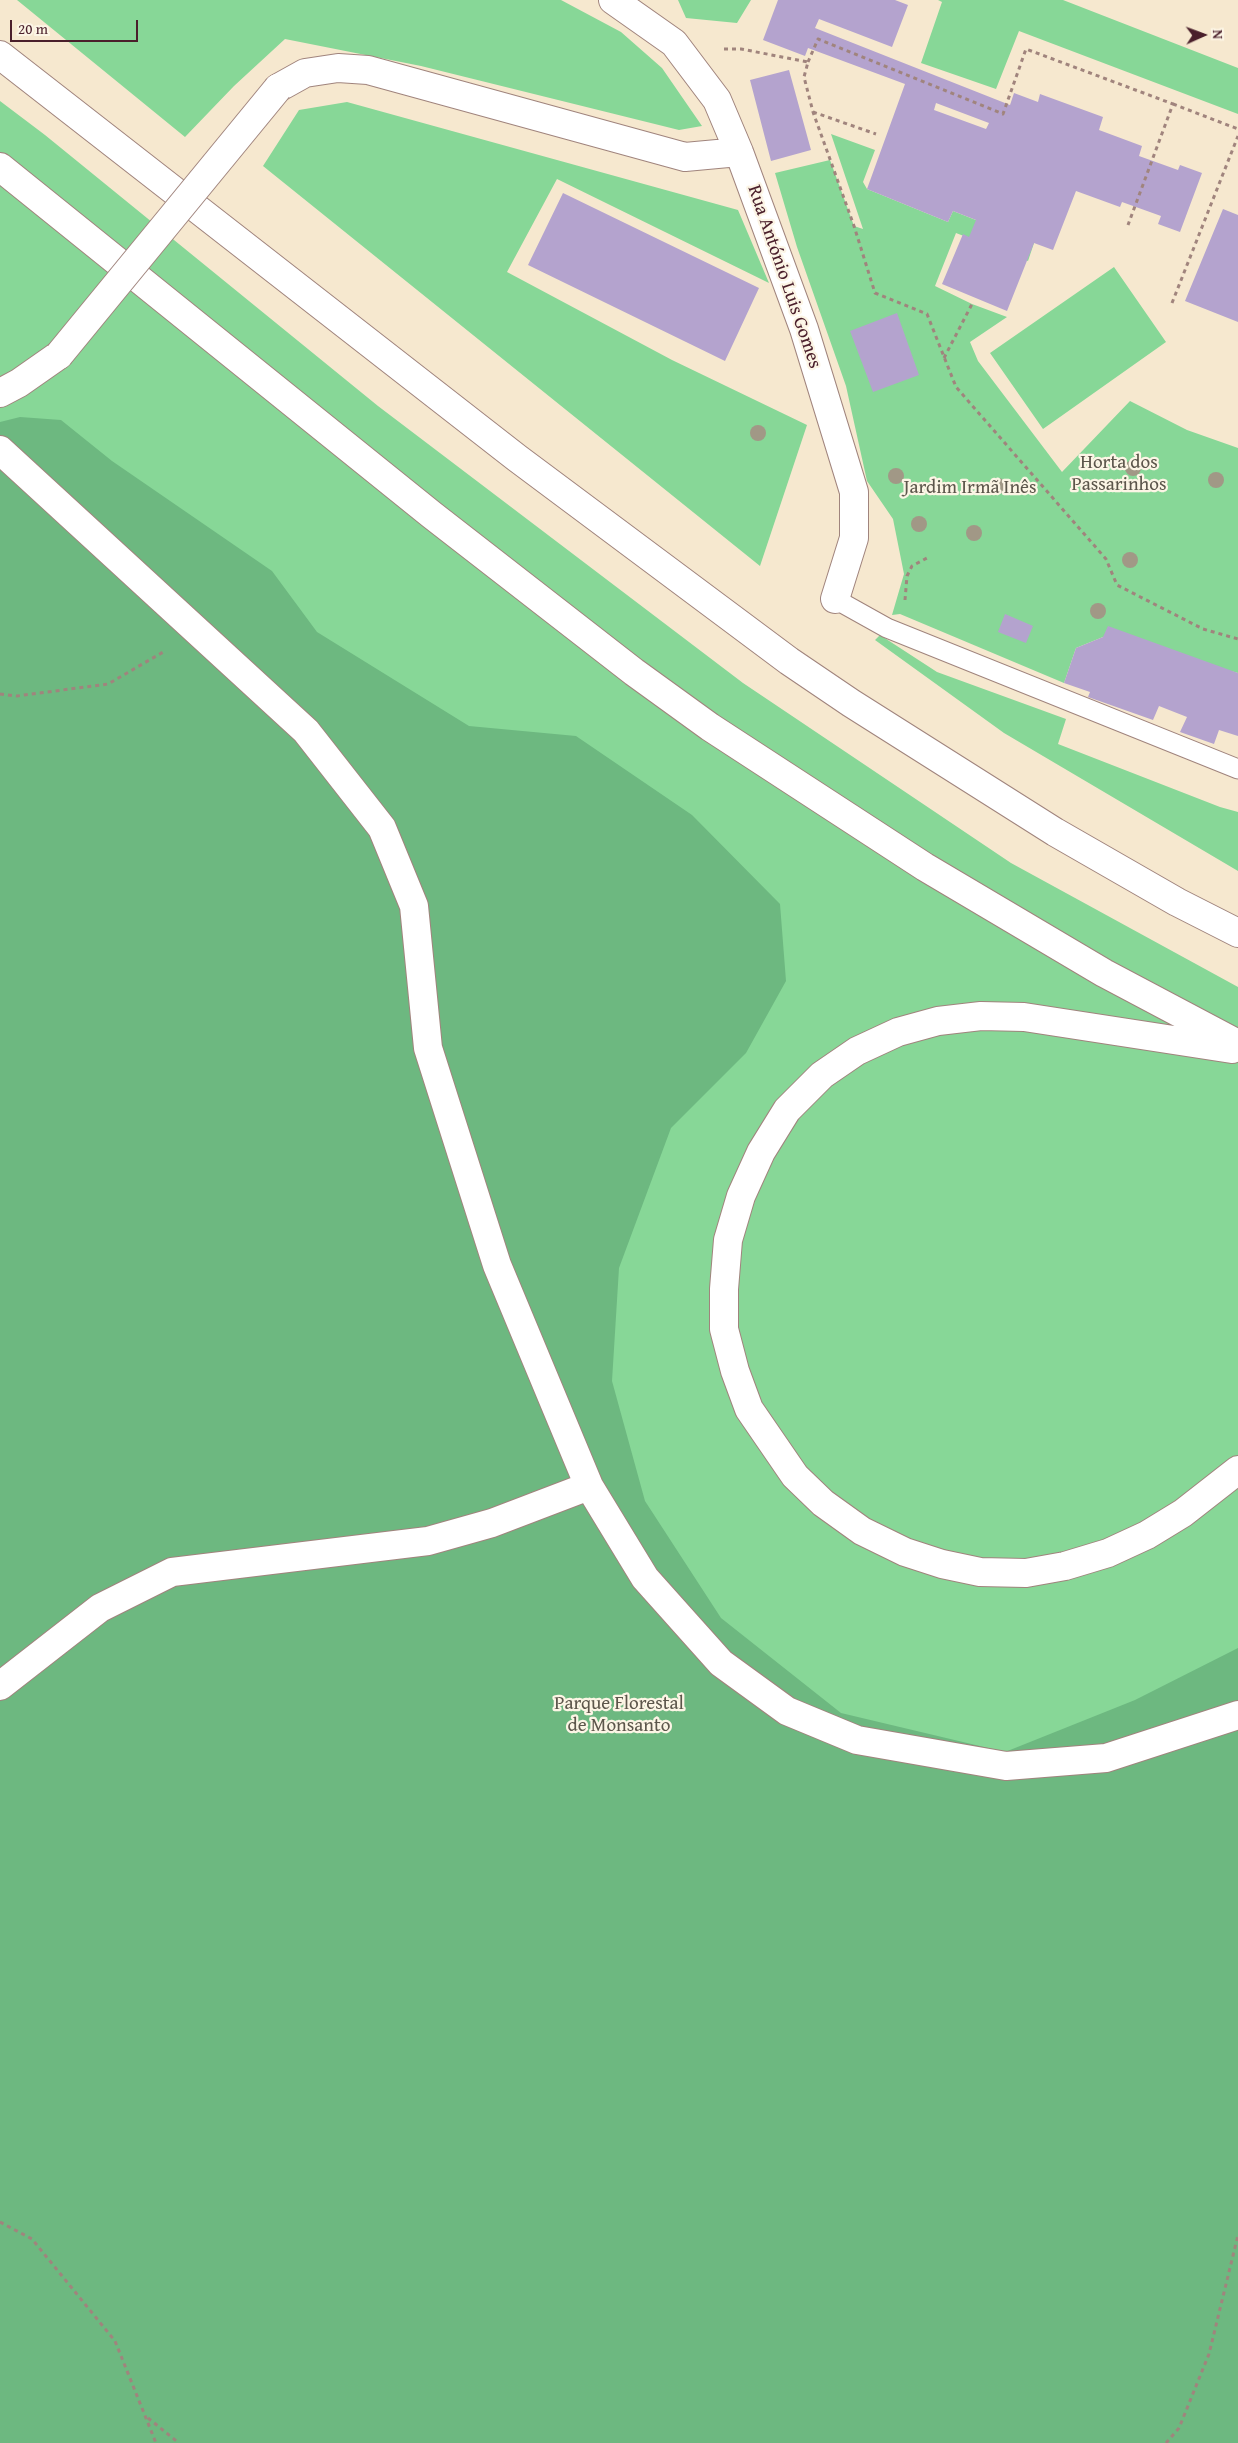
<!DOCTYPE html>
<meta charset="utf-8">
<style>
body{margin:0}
#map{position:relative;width:1238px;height:2443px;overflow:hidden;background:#f6e8cf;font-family:"Gentium Book Plus",serif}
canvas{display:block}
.north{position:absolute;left:1178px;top:10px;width:50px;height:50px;-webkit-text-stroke:4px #fcf5e5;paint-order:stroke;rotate:88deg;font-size:14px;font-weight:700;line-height:20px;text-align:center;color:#4a1f2b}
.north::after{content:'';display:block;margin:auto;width:18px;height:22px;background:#4a1f2b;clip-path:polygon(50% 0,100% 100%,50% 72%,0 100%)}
.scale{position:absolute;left:10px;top:20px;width:128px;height:22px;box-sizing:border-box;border:2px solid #4a1f2b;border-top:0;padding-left:6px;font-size:15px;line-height:18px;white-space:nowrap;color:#4a1f2b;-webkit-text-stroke:4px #fcf5e5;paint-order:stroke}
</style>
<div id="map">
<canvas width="1238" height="2443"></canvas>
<div class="north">N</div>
<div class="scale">20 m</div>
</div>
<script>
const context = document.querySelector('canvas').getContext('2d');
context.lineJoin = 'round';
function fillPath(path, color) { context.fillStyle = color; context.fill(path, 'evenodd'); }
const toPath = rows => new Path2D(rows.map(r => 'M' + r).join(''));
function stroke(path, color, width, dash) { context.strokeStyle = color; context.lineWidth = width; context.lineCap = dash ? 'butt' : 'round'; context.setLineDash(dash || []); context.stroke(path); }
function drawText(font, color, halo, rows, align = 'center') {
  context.font = font + ' "Gentium Book Plus",serif'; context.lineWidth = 4.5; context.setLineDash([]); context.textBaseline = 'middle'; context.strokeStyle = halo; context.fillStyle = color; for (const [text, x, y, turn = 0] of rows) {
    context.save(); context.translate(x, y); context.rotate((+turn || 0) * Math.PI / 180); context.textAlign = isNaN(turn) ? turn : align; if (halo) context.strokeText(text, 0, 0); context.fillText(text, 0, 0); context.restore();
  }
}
fillPath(toPath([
 [17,0,561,0,621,32,662,68,702,126,679,130,421,66,285,39,234,86,185,137],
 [678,0,751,0,737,23,686,18],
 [938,0,1063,0,1238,68,1238,114,1019,31,996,89,921,63,942,2],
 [0,101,45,135,378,406,743,683,1011,863,1238,987,1238,2443,0,2443],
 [347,102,738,210,769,283,557,179,507,272,672,360,807,425,760,566,263,166,299,110],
 [831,134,875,150,863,182,867,189,948,222,953,211,1034,243,1028,261,956,233,935,286,972,304,1007,317,970,342,978,361,1062,472,1130,401,1187,430,1238,448,1238,673,1103,637,1076,648,1064,683,900,614,892,615,904,574,893,519,867,481,846,386,797,247,775,173,830,160,854,226,863,229],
 [1114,267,1166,342,1043,429,990,353],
 [880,635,937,672,1066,719,1058,744,1220,807,1238,812,1238,871,1004,733,875,640]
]), '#87d797');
fillPath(toPath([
 [20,417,61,420,112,461,272,571,317,632,469,726,576,736,692,815,780,904,786,981,746,1053,671,1128,619,1268,612,1381,645,1501,721,1618,841,1713,1005,1752,1135,1700,1238,1648,1238,2443,0,2443,0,422]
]), '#6db880');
fillPath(toPath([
 [778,0,895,0,908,5,892,47,819,19,815,28,1010,105,1014,93,1038,102,1040,94,1103,117,1099,130,1142,146,1139,156,1178,170,1180,165,1202,173,1180,232,1158,224,1161,216,1122,202,1120,207,1076,191,1053,250,1034,243,1007,311,942,284,963,234,969,237,976,220,953,211,948,222,867,189,905,84,808,48,805,56,763,40],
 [936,103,989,123,986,129,934,110],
 [789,70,811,150,771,161,750,80],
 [563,193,759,288,725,361,528,265],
 [1223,209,1238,215,1238,322,1185,301],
 [897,313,919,375,873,392,850,331],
 [1005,614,1033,626,1026,643,998,632],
 [1108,626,1238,673,1238,736,1219,730,1214,744,1180,732,1187,717,1159,706,1153,720,1088,697,1090,692,1064,683,1076,648,1103,637]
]), '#b4a3ce');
const lane = toPath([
 [835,599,887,628,1238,769]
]);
const street = toPath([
 [613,0,674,43,717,100,739,152,804,329,854,492,854,538,835,599],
 [278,88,305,73,338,68,368,70,685,157,739,152],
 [0,393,19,383,59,355],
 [0,450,306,731,382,828,414,906,428,1048,497,1265,589,1486,645,1578,721,1663,787,1711,857,1740,1006,1766,1106,1758,1238,1715],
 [0,1686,100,1608,172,1572,428,1541,492,1523,589,1486]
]);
const highway = toPath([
 [0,55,517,458,789,661,851,703,1055,832,1177,902,1238,933],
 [0,167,432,515,634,672,710,727,925,867,1104,973,1238,1044],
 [1232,1049,1024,1017,981,1016,938,1021,898,1032,857,1051,822,1075,787,1110,761,1152,741,1196,728,1240,724,1289,724,1329,735,1371,749,1409,795,1476,823,1503,862,1531,905,1552,942,1564,980,1572,1026,1573,1065,1566,1108,1553,1147,1535,1183,1513,1238,1470]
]);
stroke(lane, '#a0847d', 21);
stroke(street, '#a0847d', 30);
stroke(highway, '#a0847d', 30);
stroke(toPath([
 [724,49,741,49,808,62,804,77,813,112,854,226,875,293,927,314,956,387,1106,559,1117,585,1203,629,1238,639],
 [808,62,818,39,1003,114,1026,49,1173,104,1128,225],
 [1173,104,1238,129],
 [813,112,876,134],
 [1172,303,1238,136],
 [944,358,972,304],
 [905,600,907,576,912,566,927,558],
 [0,694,17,696,108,684,165,651],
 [0,2222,32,2239,115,2341,156,2443],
 [148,2418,179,2443],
 [1166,2443,1179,2428,1209,2354,1238,2235]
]), '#a0847d', 3, [4, 4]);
stroke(lane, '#fff', 19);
stroke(street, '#fff', 28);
stroke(highway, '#fff', 28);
const streetBridge = toPath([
 [59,355,278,88]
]);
stroke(streetBridge, '#a0847d', 30, []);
stroke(streetBridge, '#fff', 28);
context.fillStyle = '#a19886';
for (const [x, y] of [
 [758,433],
 [1133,468],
 [896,476],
 [1216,480],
 [998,486],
 [919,524],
 [974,533],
 [1130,560],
 [1098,611]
]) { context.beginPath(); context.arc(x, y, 8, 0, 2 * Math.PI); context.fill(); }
drawText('19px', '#4a1f2b', '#fcf5e5', [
 ["Rua António Luis Gomes",784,277,71]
]);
drawText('19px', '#5c564b', '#fcf5e5', [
 ["Horta dos",1119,463],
 ["Passarinhos",1119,485],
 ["Jardim Irmã Inês",970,488],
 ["Parque Florestal",619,1704],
 ["de Monsanto",619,1726]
]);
</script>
